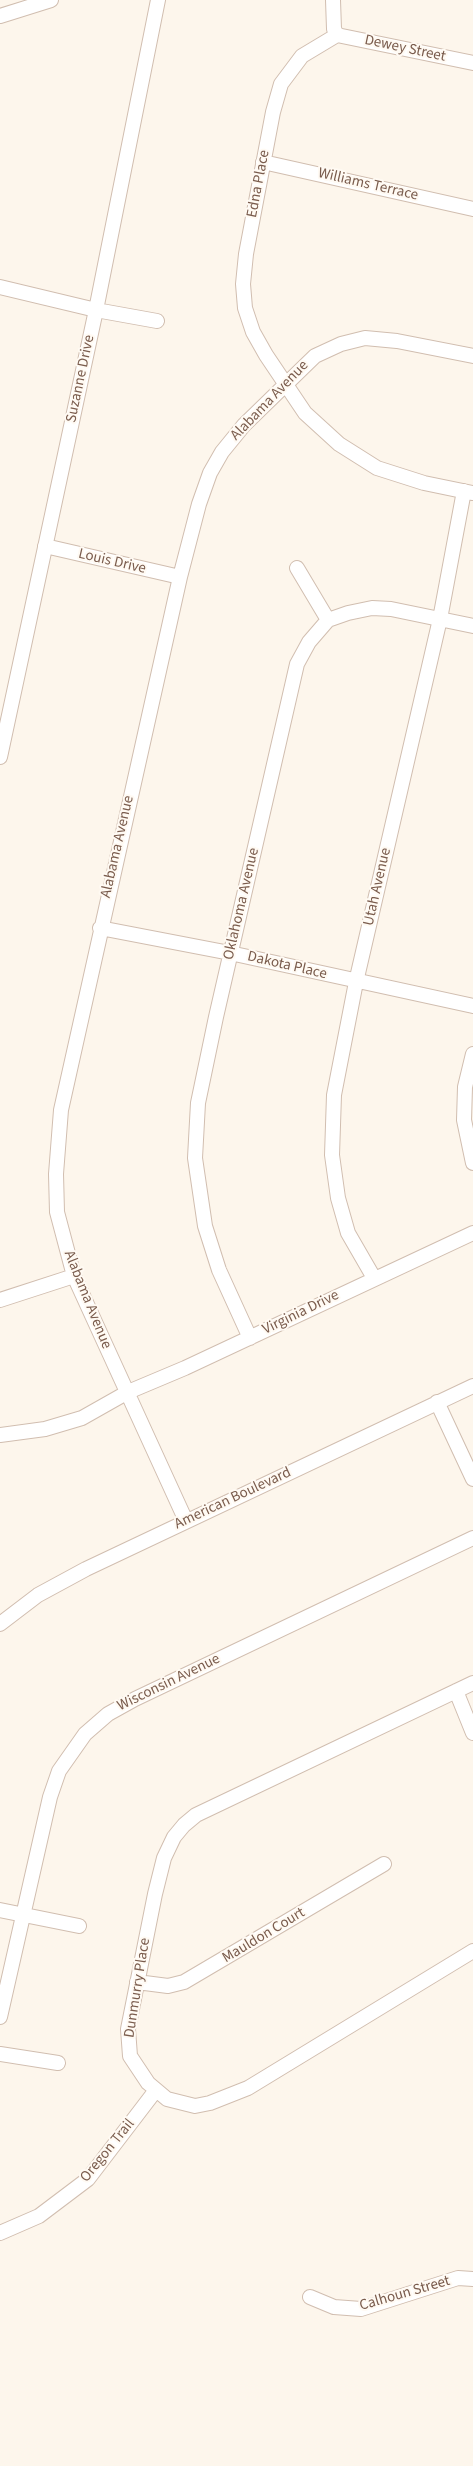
<!DOCTYPE html>
<style>
body{margin:0}
canvas{display:block;background:#fdf6ec}
</style>
<canvas width="473" height="2466"></canvas>
<script>
const context = document.querySelector('canvas').getContext('2d');
context.lineJoin = 'round';
const toPath = rows => new Path2D(rows.map(r => 'M' + r).join(''));
function stroke(path, color, width, dash) { context.strokeStyle = color; context.lineWidth = width; context.lineCap = dash ? 'butt' : 'round'; context.setLineDash(dash || []); context.stroke(path); }
function drawText(font, color, halo, rows, align = 'center') {
  context.font = font + ' "Source Sans 3",sans-serif'; context.lineWidth = 4; context.setLineDash([]); context.textBaseline = 'middle'; context.strokeStyle = halo; context.fillStyle = color; for (const [text, x, y, turn = 0] of rows) {
    context.save(); context.translate(x, y); context.rotate((+turn || 0) * Math.PI / 180); context.textAlign = isNaN(turn) ? turn : align; if (halo) context.strokeText(text, 0, 0); context.fillText(text, 0, 0); context.restore();
  }
}
const minor = toPath([
 [333,0,334,29,337,35],
 [0,16,51,0],
 [337,35,302,56,281,84,273,112,246,254,243,284,245,308,253,332,266,355,305,413,339,444,377,468,424,483,472,493],
 [337,35,473,63],
 [263,162,473,209],
 [0,287,96,310,157,321],
 [45,546,180,577],
 [297,568,328,620],
 [0,757,96,310,158,0],
 [100,928,230,953,473,1006],
 [473,1054,465,1087,464,1120,473,1163],
 [374,1278,348,1233,338,1198,332,1155,334,1095,356,982,440,619,464,491],
 [0,1300,74,1276],
 [250,1338,219,1270,205,1226,195,1158,198,1103,216,1017,297,664,309,642,328,620,348,613,372,608,391,609,473,626],
 [437,1402,473,1479],
 [0,1435,45,1429,82,1418,128,1392,185,1368,473,1233],
 [186,1521,74,1276,57,1212,56,1174,61,1110,180,577,199,504,210,473,222,452,244,425,315,356,341,344,365,338,397,341,473,356],
 [0,1624,38,1595,86,1569,473,1386],
 [473,1683,196,1815,184,1825,174,1837,164,1858,155,1894,128,2029,130,2056,148,2083,167,2099,195,2106,210,2103,248,2088,473,1951],
 [456,1691,473,1733],
 [0,1910,79,1926],
 [137,1982,168,1986,184,1982,384,1864],
 [0,2017,50,1797,59,1771,85,1734,108,1714,135,1699,473,1538],
 [0,2054,58,2063],
 [0,2233,39,2216,88,2179,156,2090],
 [310,2297,334,2307,361,2309,458,2278,473,2279]
]);
stroke(minor, '#d1beb0', 16);
stroke(minor, '#fff', 14);
drawText('15px', '#7a5c4d', '#fffaf3', [
 ["Dewey Street",405,49,12],
 ["Edna Place",259,184,-79],
 ["Williams Terrace",368,185,13],
 ["Suzanne Drive",81,379,-78],
 ["Alabama Avenue",270,401,-46],
 ["Louis Drive",112,562,13],
 ["Alabama Avenue",118,847,-77],
 ["Utah Avenue",378,887,-77],
 ["Oklahoma Avenue",242,904,-77],
 ["Dakota Place",287,966,13],
 ["Alabama Avenue",87,1300,68],
 ["Virginia Drive",301,1313,-26],
 ["American Boulevard",233,1499,-25],
 ["Wisconsin Avenue",169,1683,-26],
 ["Mauldon Court",264,1936,-31],
 ["Dunmurry Place",138,1988,-81],
 ["Oregon Trail",108,2151,-51],
 ["Calhoun Street",405,2294,-16]
]);
</script>
